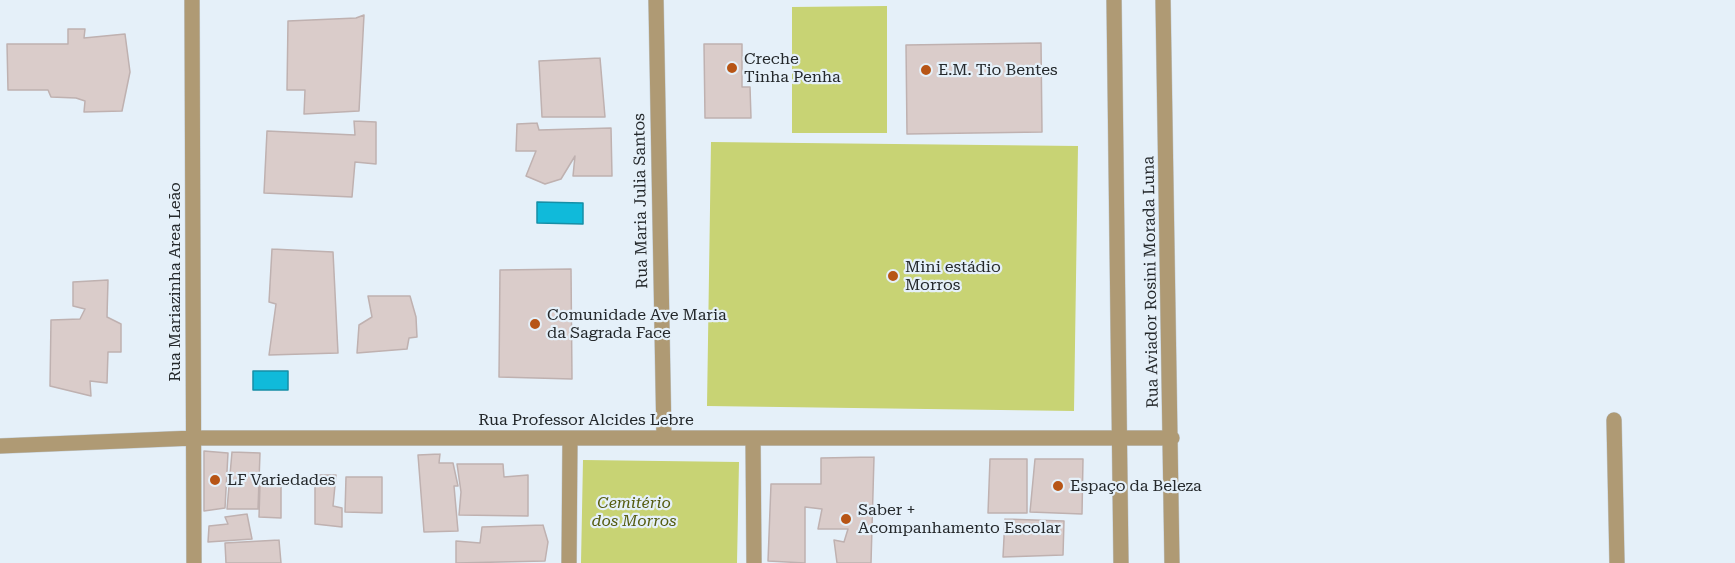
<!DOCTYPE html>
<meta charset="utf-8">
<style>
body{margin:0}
canvas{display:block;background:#e5f0f9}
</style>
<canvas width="1735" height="563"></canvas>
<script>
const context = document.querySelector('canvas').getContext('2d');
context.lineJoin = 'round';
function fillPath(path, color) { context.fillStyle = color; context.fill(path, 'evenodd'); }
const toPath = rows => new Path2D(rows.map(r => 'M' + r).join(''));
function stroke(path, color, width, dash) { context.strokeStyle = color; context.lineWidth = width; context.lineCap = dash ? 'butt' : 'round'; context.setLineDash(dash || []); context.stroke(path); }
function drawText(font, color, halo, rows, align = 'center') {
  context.font = font + ' "Roboto Serif",serif'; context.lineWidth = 4.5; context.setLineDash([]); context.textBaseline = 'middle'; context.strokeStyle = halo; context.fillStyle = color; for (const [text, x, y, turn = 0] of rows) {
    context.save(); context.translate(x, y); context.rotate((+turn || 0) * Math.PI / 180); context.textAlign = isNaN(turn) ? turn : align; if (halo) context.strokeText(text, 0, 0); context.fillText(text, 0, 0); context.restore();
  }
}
fillPath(toPath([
 [887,6,887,133,792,133,792,7],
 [711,142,1078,146,1074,411,707,406],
 [583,460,739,462,737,563,581,563]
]), '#c8d374');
const water = toPath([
 [537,202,583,203,583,224,537,223,537,202],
 [253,371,288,371,288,390,253,390,253,371]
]);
fillPath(water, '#10bada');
stroke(water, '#168ea6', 1.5);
const building = toPath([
 [364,15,359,111,304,114,305,90,287,90,288,21,356,18,364,15],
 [68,29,85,29,84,38,125,34,130,72,122,111,84,112,85,101,76,98,51,97,48,90,8,90,7,44,68,44,68,29],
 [1041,43,1042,132,907,134,906,45,1041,43],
 [704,44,742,44,742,87,750,87,751,118,705,118,704,44],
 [600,58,605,117,542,117,539,61,600,58],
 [354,121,376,122,376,164,355,162,352,197,264,193,267,131,355,135,354,121],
 [537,123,539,130,611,128,612,176,573,176,575,156,561,179,545,184,526,176,536,151,516,151,517,124,537,123],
 [272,249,333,252,338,353,269,355,276,304,269,302,272,249],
 [571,269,572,379,499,377,500,270,571,269],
 [108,280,107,317,121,324,121,352,108,352,107,383,90,381,91,396,50,386,51,320,80,319,85,309,73,306,73,282,108,280],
 [368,296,410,296,416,317,417,337,409,338,407,349,357,353,359,325,372,317,368,296],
 [204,451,228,453,225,508,204,511,204,451],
 [232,452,260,453,258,509,227,509,232,452],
 [440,454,439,463,453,463,458,486,454,486,458,531,424,532,418,455,440,454],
 [874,457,871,563,837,563,834,540,844,542,848,529,818,529,822,509,805,507,805,563,768,561,771,484,821,484,821,458,874,457],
 [990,459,1027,459,1027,513,988,513,990,459],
 [1035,459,1083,459,1082,514,1030,512,1035,459],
 [457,464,503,464,504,477,528,475,528,516,459,515,461,492,457,464],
 [315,475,336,475,333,506,342,508,342,527,315,524,315,475],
 [346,477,382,477,382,513,345,512,346,477],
 [281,483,281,518,259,517,260,484,281,483],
 [247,514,252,539,208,542,209,526,228,524,225,517,247,514],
 [1005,519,1064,521,1063,555,1003,557,1005,519],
 [543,525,548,542,545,561,456,563,456,541,480,543,482,527,543,525],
 [279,540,281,563,226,563,225,543,279,540]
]);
fillPath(building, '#daccca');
stroke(building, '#bfb1b0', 1.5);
const minor = toPath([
 [192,0,194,563],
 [656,0,664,438],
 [1114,0,1121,563],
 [1163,0,1172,563],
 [1614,420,1617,563],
 [753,438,754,563],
 [0,446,194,438,1172,438],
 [569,563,570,438]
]);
stroke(minor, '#c2ccd4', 16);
stroke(minor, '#af9a74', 15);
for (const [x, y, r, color] of [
 [732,68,6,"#b75516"],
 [926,70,6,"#b75516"],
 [893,276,6,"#b75516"],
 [535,324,6,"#b75516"],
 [215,480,6,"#b75516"],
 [1058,486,6,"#b75516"],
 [846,519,6,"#b75516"]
]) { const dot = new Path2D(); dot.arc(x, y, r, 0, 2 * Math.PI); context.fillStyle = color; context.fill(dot); stroke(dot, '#e5f0f9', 2); }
drawText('16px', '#24282b', '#e5f0f9', [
 ["Creche",744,59],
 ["Tinha Penha",744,77],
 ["E.M. Tio Bentes",938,70],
 ["Mini estádio",905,267],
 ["Morros",905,285],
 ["Comunidade Ave Maria",547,315],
 ["da Sagrada Face",547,333],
 ["LF Variedades",227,480],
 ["Espaço da Beleza",1070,486],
 ["Saber +",858,510],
 ["Acompanhamento Escolar",858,528]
], 'left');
drawText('16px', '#24282b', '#e5f0f9', [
 ["Rua Maria Julia Santos",641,201,-91],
 ["Rua Mariazinha Area Leão",175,282,-90],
 ["Rua Aviador Rosini Morada Luna",1151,282,-91],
 ["Rua Professor Alcides Lebre",586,420]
]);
drawText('italic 16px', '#555c10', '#e5f0f9', [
 ["Cemitério",634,503],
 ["dos Morros",634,521]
]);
</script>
